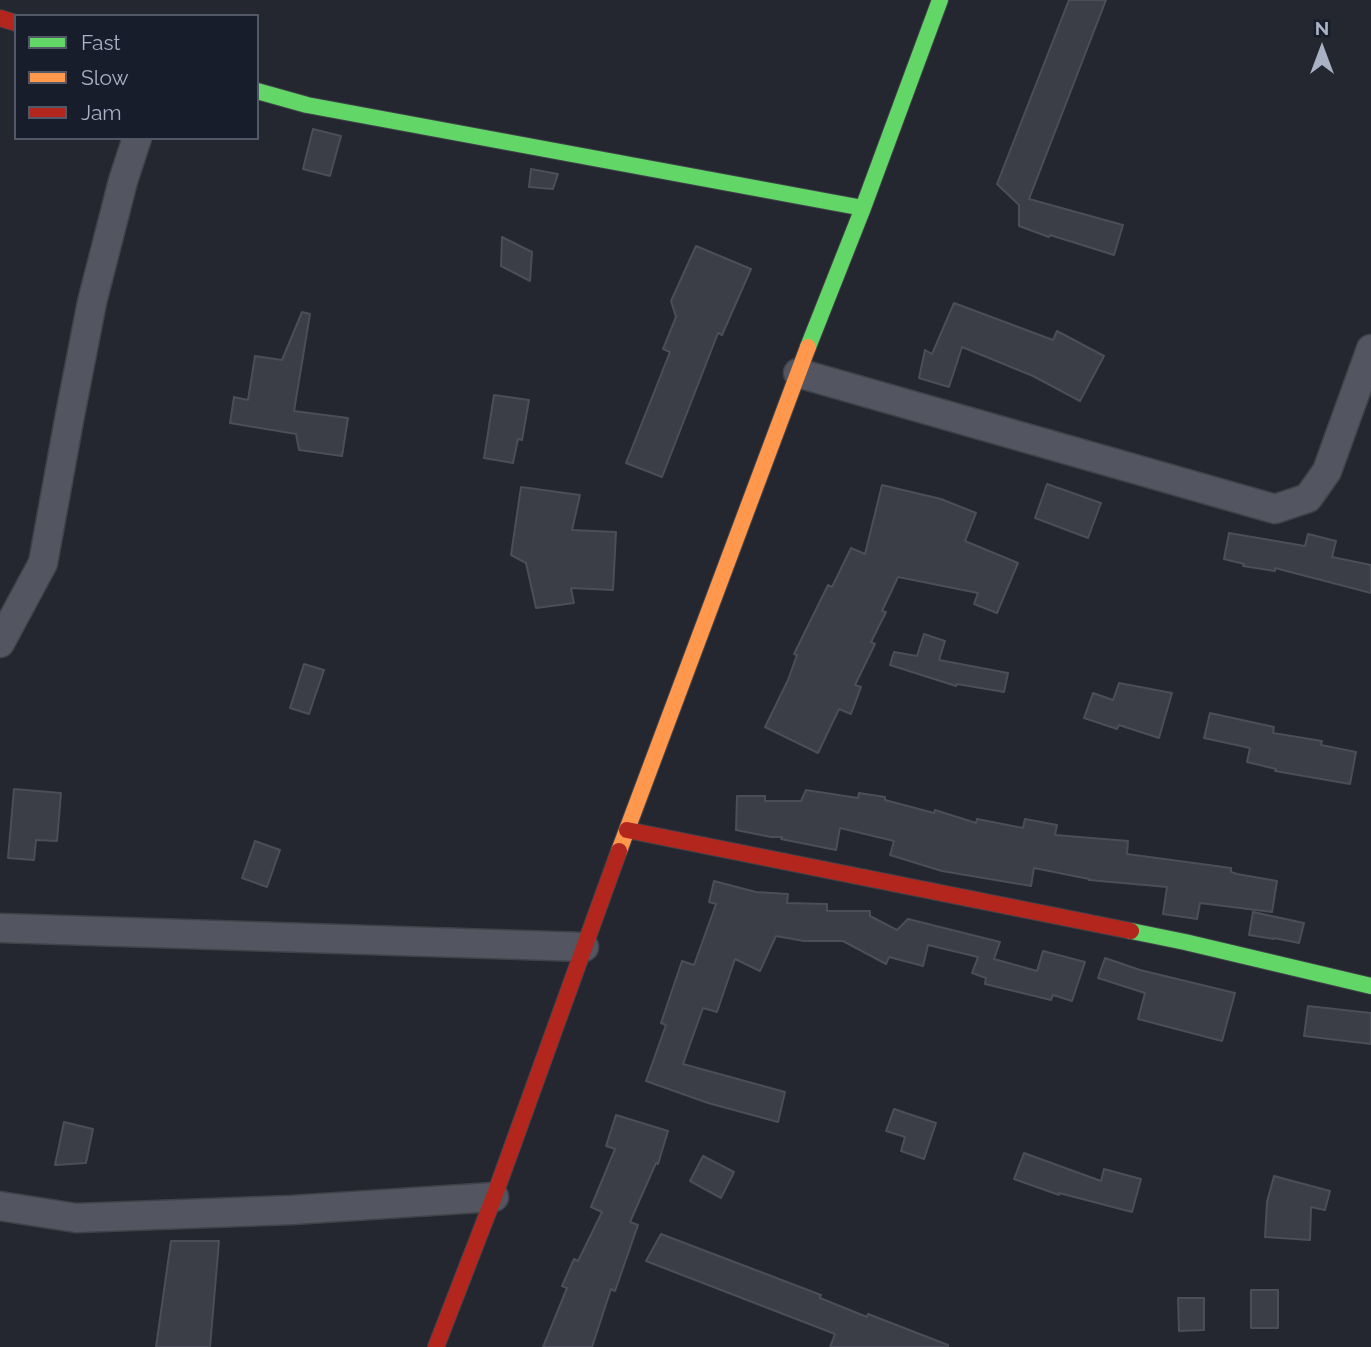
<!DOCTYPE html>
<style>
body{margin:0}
#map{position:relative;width:1371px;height:1347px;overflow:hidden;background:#242730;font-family:Raleway,sans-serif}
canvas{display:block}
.legend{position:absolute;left:14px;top:14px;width:245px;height:126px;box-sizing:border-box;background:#171d2b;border:2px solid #525868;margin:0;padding:9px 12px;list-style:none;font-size:21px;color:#abb1c4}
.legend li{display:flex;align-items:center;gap:14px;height:35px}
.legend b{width:35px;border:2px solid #525868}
.north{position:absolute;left:1287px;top:14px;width:70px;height:70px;-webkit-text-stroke:5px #171d2b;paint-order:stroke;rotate:0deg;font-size:19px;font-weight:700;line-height:28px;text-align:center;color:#abb1c4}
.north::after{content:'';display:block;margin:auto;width:24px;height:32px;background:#abb1c4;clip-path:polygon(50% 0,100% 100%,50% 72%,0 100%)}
</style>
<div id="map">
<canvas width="1371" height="1347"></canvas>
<ul class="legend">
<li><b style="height:9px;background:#63d668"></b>Fast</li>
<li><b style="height:9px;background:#ff974d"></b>Slow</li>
<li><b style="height:9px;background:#b3261e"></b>Jam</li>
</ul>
<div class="north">N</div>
</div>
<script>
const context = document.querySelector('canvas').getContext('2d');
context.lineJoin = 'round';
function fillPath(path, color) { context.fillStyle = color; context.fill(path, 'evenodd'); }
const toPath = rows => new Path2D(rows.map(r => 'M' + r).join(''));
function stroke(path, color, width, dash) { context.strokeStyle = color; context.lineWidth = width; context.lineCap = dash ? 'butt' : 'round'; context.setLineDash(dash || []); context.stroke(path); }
const building = toPath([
 [1069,0,1106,0,1029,199,1123,225,1114,255,1050,235,1049,237,1019,226,1019,205,997,184,1069,0],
 [313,129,341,136,330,176,303,169,313,129],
 [531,169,558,174,553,189,529,187,531,169],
 [502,237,532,252,530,281,501,266,502,237],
 [696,246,751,269,722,335,718,333,662,477,626,463,670,352,663,349,676,317,671,301,696,246],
 [954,303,1053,340,1057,331,1104,356,1080,401,1033,376,962,347,949,387,919,378,925,350,932,354,954,303],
 [302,312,310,314,294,411,348,418,342,456,299,450,296,434,230,423,234,397,248,400,255,356,282,360,302,312],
 [494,395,529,400,522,440,518,439,513,463,484,458,494,395],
 [1047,484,1101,503,1088,538,1035,518,1047,484],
 [882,485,941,499,976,513,965,541,1018,563,997,613,974,604,978,593,898,577,882,611,886,612,871,642,875,644,855,685,861,687,851,714,839,709,818,753,765,727,788,680,797,655,794,654,828,585,832,587,851,548,865,554,882,485],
 [521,487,580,495,572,530,616,532,613,590,571,588,574,603,536,608,526,563,511,555,521,487],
 [1229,533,1305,546,1308,534,1336,541,1332,557,1371,565,1371,593,1275,568,1275,571,1243,566,1244,564,1224,559,1229,533],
 [924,634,945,641,939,660,1008,673,1004,692,957,684,956,686,890,665,894,652,917,656,924,634],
 [304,664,324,670,309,714,290,708,304,664],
 [1119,683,1172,693,1159,738,1119,725,1117,729,1084,718,1093,693,1113,700,1119,683],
 [1210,713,1274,727,1273,733,1322,741,1321,745,1356,752,1350,784,1275,771,1276,769,1247,762,1250,748,1204,738,1210,713],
 [14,789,61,793,57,841,36,840,34,860,8,858,14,789],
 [806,790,858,798,859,793,885,797,885,800,934,813,935,810,976,823,977,819,1023,828,1025,819,1057,825,1055,835,1128,841,1127,854,1231,868,1231,872,1237,874,1277,881,1272,912,1200,903,1197,919,1163,914,1167,887,1089,880,1089,879,1034,868,1031,886,942,871,890,855,894,841,840,828,836,850,781,839,782,837,771,837,736,830,737,796,765,796,765,801,801,801,806,790],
 [255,841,280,850,267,887,242,878,255,841],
 [714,881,756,892,788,894,787,903,827,904,827,911,870,911,870,916,897,930,908,919,1000,942,994,959,1037,971,1043,951,1085,962,1072,1001,1053,995,1051,1000,985,984,986,978,972,973,978,957,928,945,923,966,889,957,886,964,843,941,804,941,776,936,760,971,735,959,717,1012,703,1008,683,1064,785,1092,778,1122,708,1103,646,1081,666,1025,661,1023,682,961,694,965,716,904,709,902,714,881],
 [1253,912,1304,923,1299,943,1274,938,1274,939,1249,935,1253,912],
 [1105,958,1140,970,1235,993,1222,1041,1138,1019,1145,993,1098,978,1105,958],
 [1308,1006,1371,1013,1371,1044,1304,1036,1308,1006],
 [894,1109,936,1123,924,1159,901,1151,905,1137,886,1131,894,1109],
 [616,1115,668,1131,658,1164,656,1163,630,1222,638,1225,615,1291,611,1289,592,1347,543,1347,567,1288,562,1286,574,1259,578,1261,602,1212,591,1207,615,1149,606,1146,616,1115],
 [64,1122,93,1129,86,1163,55,1165,64,1122],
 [1024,1153,1101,1181,1104,1169,1141,1179,1132,1212,1059,1193,1059,1195,1014,1179,1024,1153],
 [703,1156,734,1172,721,1198,690,1181,703,1156],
 [1274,1176,1330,1191,1325,1210,1311,1207,1310,1240,1265,1237,1267,1202,1274,1176],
 [661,1234,821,1295,820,1298,867,1317,868,1314,948,1345,948,1347,830,1347,835,1334,646,1261,661,1234],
 [171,1241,219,1241,210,1347,156,1347,171,1241],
 [1251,1290,1278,1290,1278,1328,1251,1328,1251,1290],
 [1178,1298,1204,1298,1204,1330,1179,1331,1178,1298]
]);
fillPath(building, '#3b3e47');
stroke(building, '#4b4e59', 2);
const street = toPath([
 [798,373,1275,509,1308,498,1327,471,1371,349],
 [0,643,43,563,70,415,92,302,123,181,137,138],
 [0,928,584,947],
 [0,1206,76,1218,292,1210,494,1197]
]);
const fast = toPath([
 [257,91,307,105,863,208],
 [808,347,863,208,940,0],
 [1131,931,1185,942,1371,986]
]);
const slow = toPath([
 [619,851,808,347]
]);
const jam = toPath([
 [0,18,16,23],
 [627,830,1131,931],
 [436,1347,494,1197,619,851]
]);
stroke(street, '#404249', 31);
stroke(fast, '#404249', 18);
stroke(slow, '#404249', 18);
stroke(jam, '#404249', 18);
stroke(street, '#535660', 28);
stroke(fast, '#63d668', 16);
stroke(slow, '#ff974d', 16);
stroke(jam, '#b3261e', 16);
</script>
